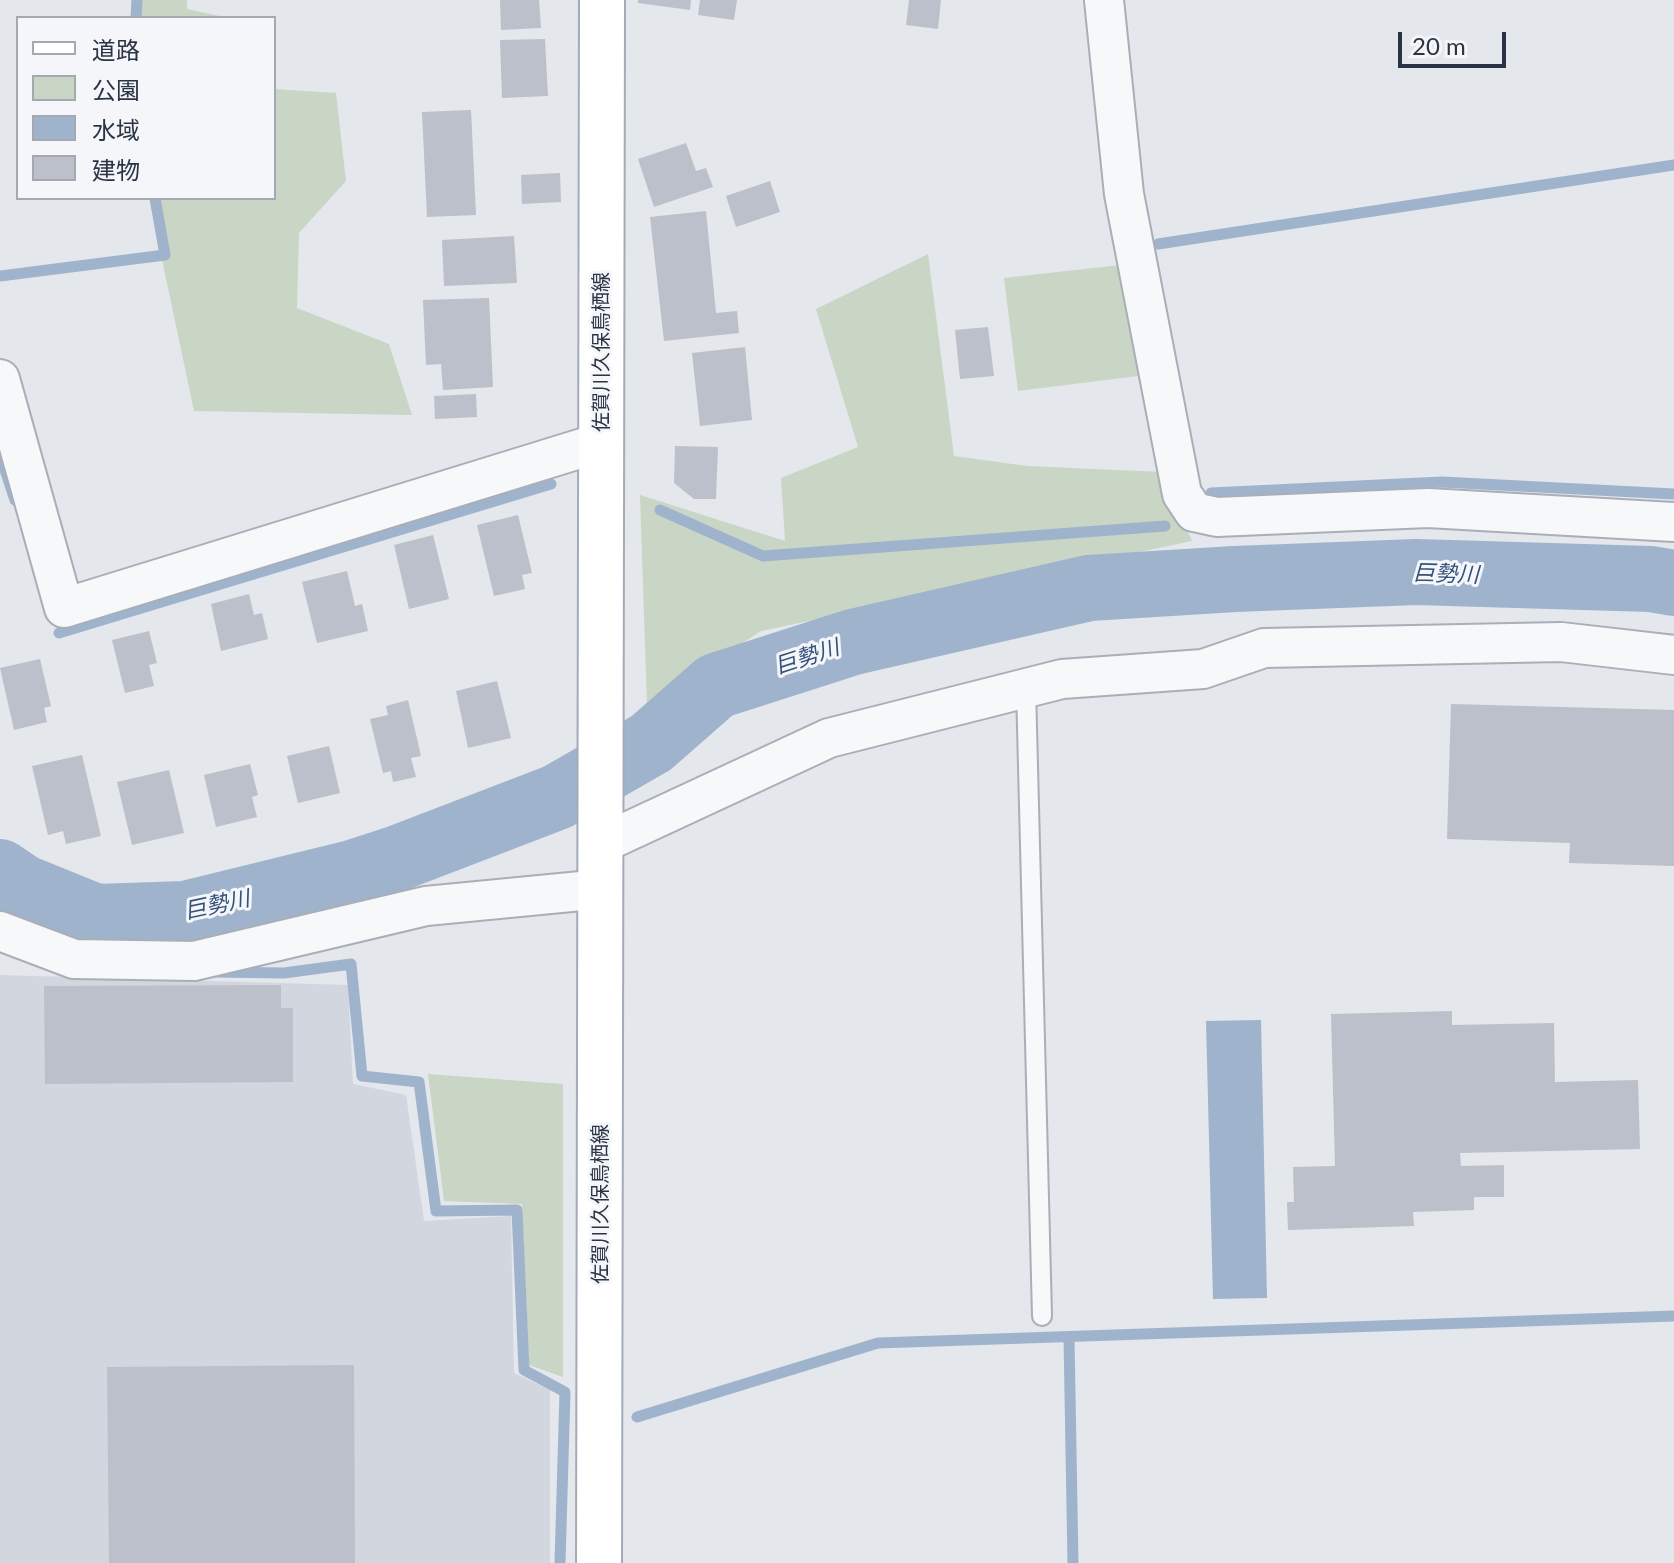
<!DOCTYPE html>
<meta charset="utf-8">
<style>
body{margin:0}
#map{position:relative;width:1674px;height:1563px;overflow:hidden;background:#e4e7ec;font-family:Lato,"Noto Sans JP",sans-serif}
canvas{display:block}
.legend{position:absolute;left:16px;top:16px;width:260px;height:184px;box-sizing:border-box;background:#f4f6f9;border:2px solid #a4a8b1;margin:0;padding:10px 14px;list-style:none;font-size:24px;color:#2b3445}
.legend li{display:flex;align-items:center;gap:16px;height:40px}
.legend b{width:40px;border:2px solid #a4a8b1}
.scale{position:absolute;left:1398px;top:32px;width:108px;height:36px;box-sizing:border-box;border:4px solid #2b3445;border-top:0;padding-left:10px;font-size:24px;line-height:28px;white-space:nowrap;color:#2b3445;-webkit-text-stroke:6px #f4f6f9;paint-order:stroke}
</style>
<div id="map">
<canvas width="1674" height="1563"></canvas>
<ul class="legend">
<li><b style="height:10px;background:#fff"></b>道路</li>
<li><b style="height:22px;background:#c9d6c5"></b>公園</li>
<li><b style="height:22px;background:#9fb4cc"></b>水域</li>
<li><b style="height:22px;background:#bbc0ca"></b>建物</li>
</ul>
<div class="scale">20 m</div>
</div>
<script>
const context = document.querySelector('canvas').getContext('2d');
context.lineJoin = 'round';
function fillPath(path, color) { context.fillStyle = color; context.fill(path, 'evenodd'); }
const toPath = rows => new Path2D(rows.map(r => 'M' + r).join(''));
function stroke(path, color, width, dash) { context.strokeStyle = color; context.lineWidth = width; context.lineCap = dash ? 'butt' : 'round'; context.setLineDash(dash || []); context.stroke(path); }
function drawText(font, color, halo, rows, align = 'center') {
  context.font = font + ' Lato,"Noto Sans JP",sans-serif'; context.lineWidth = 6; context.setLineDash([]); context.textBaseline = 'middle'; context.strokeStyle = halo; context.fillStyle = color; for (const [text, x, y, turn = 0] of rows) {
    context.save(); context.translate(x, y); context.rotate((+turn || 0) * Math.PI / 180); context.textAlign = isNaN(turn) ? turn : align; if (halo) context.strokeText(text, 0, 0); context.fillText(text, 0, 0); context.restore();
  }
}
fillPath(toPath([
 [0,975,348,985,353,1084,406,1095,424,1221,511,1216,514,1373,550,1390,550,1563,0,1563]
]), '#d2d6de');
fillPath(toPath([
 [132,0,187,0,187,9,229,18,131,18],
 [274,89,336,93,346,181,299,233,297,308,389,344,412,415,194,411,149,198,274,198],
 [928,254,954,456,1027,466,1162,472,1192,541,761,631,647,705,640,495,785,541,781,478,858,447,816,309],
 [1120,265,1146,375,1018,391,1004,278],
 [428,1074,563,1084,563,1377,529,1365,522,1204,444,1201]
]), '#c9d6c5');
fillPath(toPath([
 [1261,1020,1267,1298,1213,1299,1206,1021]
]), '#9fb4cc');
stroke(toPath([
 [136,18,137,0],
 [1158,244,1674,165],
 [0,276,165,255,155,198],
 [0,455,15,500],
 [1211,493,1442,482,1674,494],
 [660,510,763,556,1165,526],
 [59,633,551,484],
 [214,972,284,973,351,964,362,1076,419,1082,436,1211,517,1210,524,1370,565,1392,560,1563],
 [1069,1337,1073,1563],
 [637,1417,878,1343,1674,1316]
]), '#9fb4cc', 11);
stroke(toPath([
 [0,872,22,887,96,917,185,914,352,873,398,858,557,797,651,743,716,686,853,642,1089,588,1235,579,1416,572,1651,579,1674,583]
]), '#9fb4cc', 66);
fillPath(toPath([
 [500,0,539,0,541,28,501,30],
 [638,0,691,0,690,10,638,3],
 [700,0,737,0,734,20,698,15],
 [909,0,941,0,938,29,906,25],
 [545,39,548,96,502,98,500,40],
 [471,110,476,215,427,217,422,112],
 [686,143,696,171,706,168,713,187,654,207,638,159],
 [560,173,561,202,522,204,521,175],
 [770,181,780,212,736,227,726,196],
 [706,211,716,313,737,311,739,333,664,341,650,217],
 [514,236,517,283,444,286,442,240],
 [489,298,493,387,443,390,441,364,426,365,423,300],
 [988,327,994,376,960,379,955,330],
 [745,347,752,420,700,426,692,353],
 [476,394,477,417,435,419,434,396],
 [675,446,718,447,716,499,694,499,674,483],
 [518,515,532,573,522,575,525,589,494,596,477,525],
 [433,535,449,599,409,609,394,545],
 [347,571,355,606,362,604,368,631,317,643,302,582],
 [249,594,254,615,262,613,268,639,221,651,211,604],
 [149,631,157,663,149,665,154,686,125,693,112,640],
 [40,659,51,706,44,708,47,722,14,730,0,668],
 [497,681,511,738,468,748,456,691],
 [408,700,421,756,411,758,416,777,393,782,391,771,383,773,370,719,388,715,386,706],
 [1451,704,1674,710,1674,866,1569,863,1570,843,1447,839],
 [329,746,340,793,298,803,287,756],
 [82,755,101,836,66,844,63,831,48,835,32,766],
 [250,764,258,795,252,797,257,817,216,827,204,775],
 [169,770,184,833,132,845,117,782],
 [281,985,281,1008,293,1008,293,1082,45,1084,44,986],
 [1452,1011,1452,1025,1554,1023,1555,1082,1638,1080,1640,1149,1460,1153,1461,1166,1504,1165,1504,1197,1474,1197,1474,1210,1413,1212,1414,1226,1288,1230,1287,1202,1294,1202,1293,1167,1335,1166,1331,1014],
 [354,1365,355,1563,109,1563,107,1367]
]), '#bbc0ca');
const service = toPath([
 [1026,688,1042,1316]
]);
const minor = toPath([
 [1104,0,1124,194,1182,494,1194,512,1217,517,1428,508,1674,522],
 [0,379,64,608,602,442],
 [601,844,829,738,1062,679,1203,669,1264,648,1561,642,1674,655],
 [0,931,74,959,194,961,426,906,602,889]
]);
const primary = toPath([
 [599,1563,602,0]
]);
stroke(service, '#a9aeb7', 22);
stroke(minor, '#a9aeb7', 42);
stroke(primary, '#a3abb8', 48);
stroke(service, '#f7f8fa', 18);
stroke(minor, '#f7f8fa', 38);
stroke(primary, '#fff', 44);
drawText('20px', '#2b3445', '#f4f6f9', [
 ["佐賀川久保鳥栖線",602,352,-90],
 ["佐賀川久保鳥栖線",601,1204,-90]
]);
drawText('italic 22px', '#34527a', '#f4f6f9', [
 ["巨勢川",1446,574,2],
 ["巨勢川",807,657,-18],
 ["巨勢川",217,905,-12]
]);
</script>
